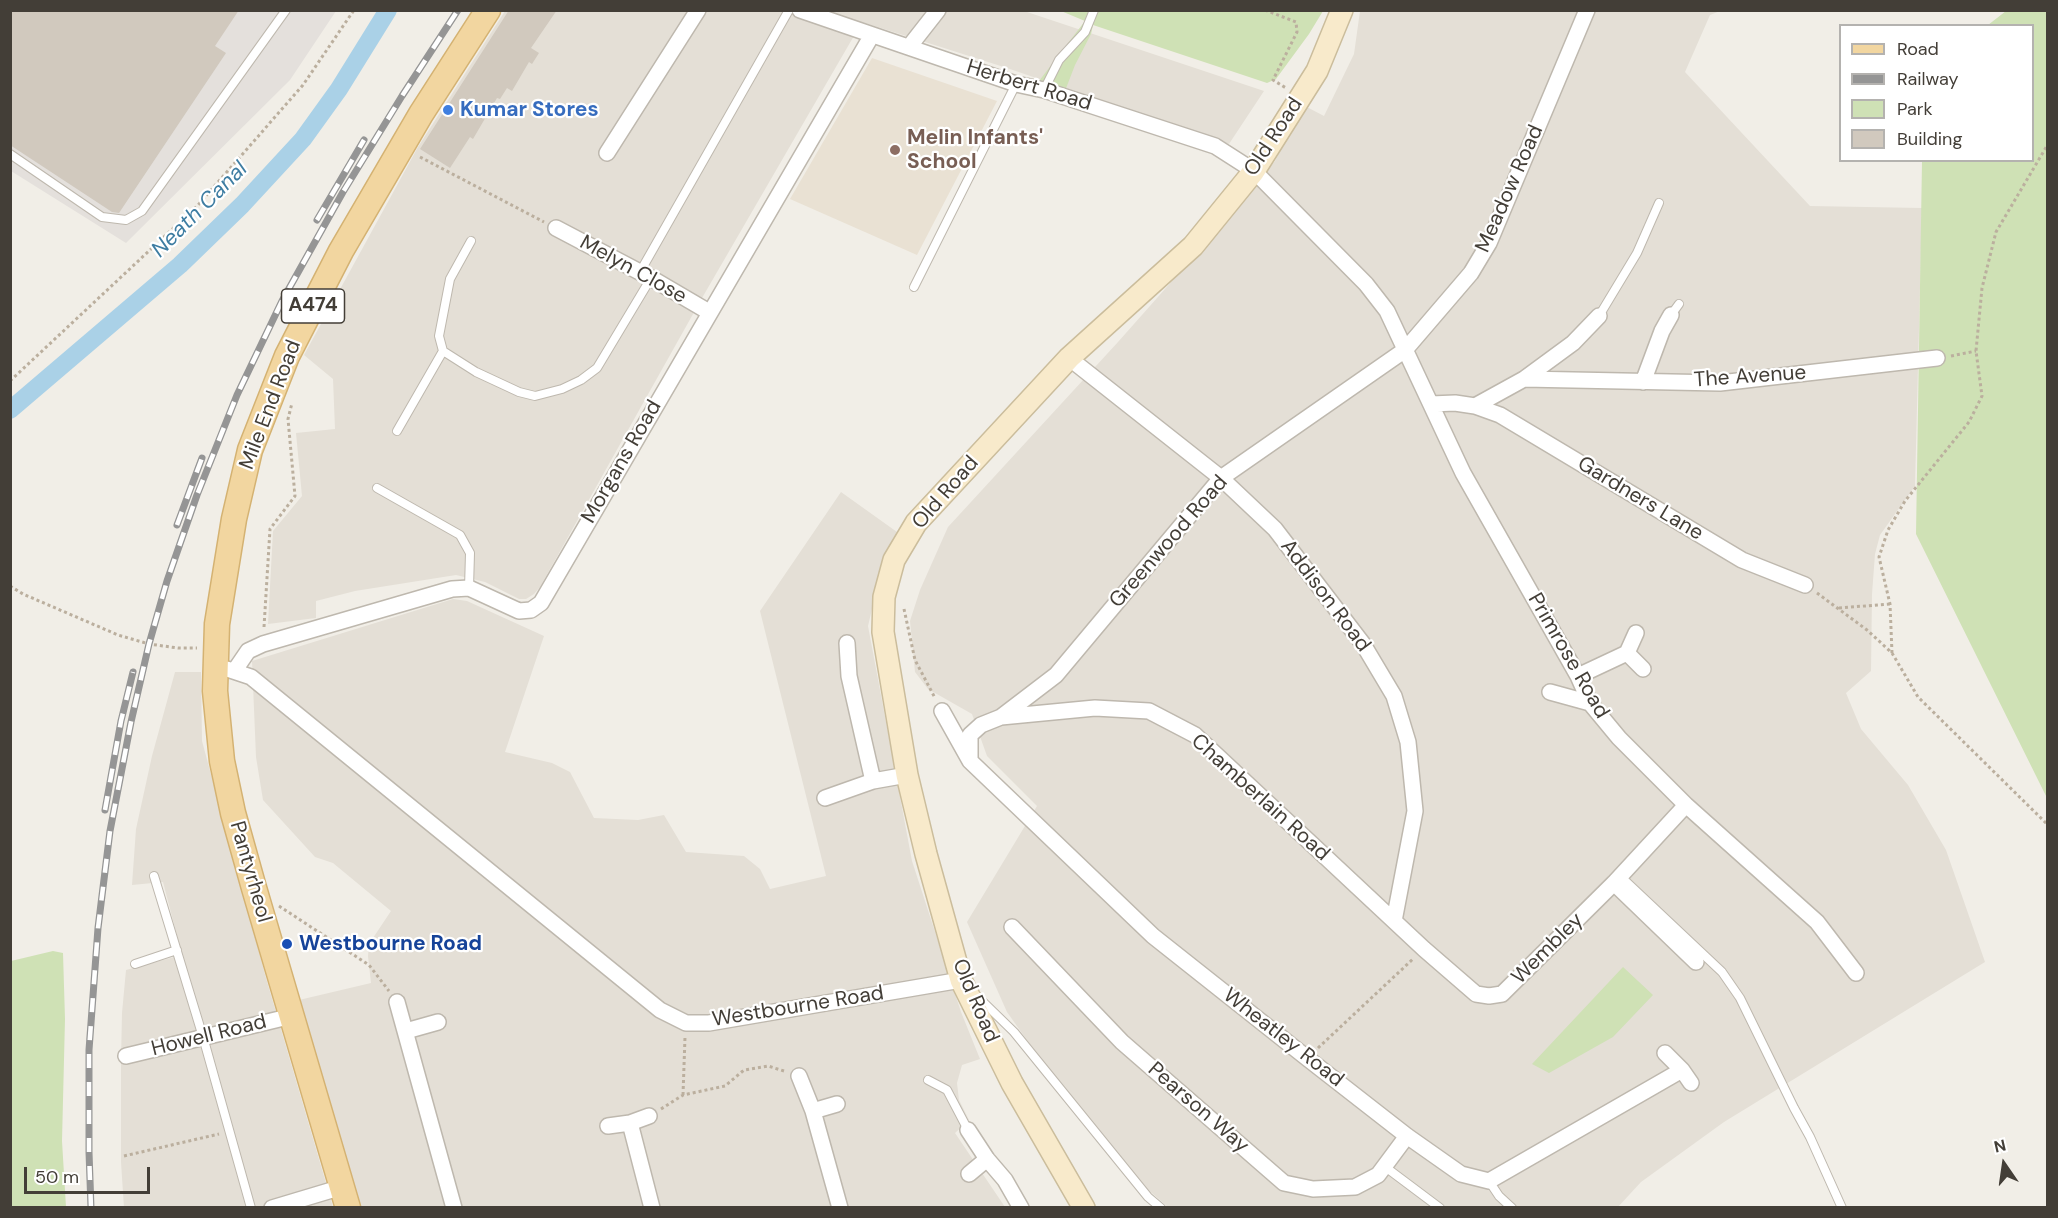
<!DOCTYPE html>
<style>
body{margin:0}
#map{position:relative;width:2058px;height:1218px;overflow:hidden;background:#f1eee7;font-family:"DM Sans",sans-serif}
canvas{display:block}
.frame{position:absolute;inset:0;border:12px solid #433e37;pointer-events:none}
.legend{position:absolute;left:1839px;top:24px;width:195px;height:138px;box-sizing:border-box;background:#fff;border:2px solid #b4b2af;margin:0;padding:8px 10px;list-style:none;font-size:18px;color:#433e37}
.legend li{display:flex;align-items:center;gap:12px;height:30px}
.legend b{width:30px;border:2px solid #b4b2af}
.north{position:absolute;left:1974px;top:1134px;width:60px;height:60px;-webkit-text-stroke:4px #fff;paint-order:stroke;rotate:347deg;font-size:16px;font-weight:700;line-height:24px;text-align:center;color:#433e37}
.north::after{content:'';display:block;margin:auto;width:21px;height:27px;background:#433e37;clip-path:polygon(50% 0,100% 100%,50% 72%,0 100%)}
.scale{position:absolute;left:24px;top:1167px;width:126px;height:27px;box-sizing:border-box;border:3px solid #433e37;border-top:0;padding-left:8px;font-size:18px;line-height:21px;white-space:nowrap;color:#433e37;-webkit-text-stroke:4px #fff;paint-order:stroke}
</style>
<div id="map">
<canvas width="2058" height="1218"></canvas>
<div class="frame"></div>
<ul class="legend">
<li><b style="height:8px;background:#f2d6a0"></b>Road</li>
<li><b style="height:8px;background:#959595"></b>Railway</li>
<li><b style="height:16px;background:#cfe1b5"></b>Park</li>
<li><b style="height:16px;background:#d1c9be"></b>Building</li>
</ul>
<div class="north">N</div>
<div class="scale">50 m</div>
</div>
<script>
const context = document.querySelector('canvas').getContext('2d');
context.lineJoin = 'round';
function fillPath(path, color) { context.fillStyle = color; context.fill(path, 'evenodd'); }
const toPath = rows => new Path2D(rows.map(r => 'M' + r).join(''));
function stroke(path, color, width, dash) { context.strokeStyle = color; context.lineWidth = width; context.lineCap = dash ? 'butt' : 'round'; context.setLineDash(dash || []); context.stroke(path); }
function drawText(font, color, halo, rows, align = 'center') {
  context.font = font + ' "DM Sans",sans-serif'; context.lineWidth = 4.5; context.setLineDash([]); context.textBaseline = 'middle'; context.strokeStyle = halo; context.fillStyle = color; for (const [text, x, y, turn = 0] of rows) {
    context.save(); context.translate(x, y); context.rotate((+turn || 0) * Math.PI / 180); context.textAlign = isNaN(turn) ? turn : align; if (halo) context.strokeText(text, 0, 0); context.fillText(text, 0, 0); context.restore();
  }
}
fillPath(toPath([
 [505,11,1024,11,1264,91,1229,144,1007,68,862,22,702,298,540,587,534,594,526,599,519,599,485,582,456,575,355,591,316,601,316,618,268,624,273,531,302,496,296,433,335,429,333,379,304,355,418,147],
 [1360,11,1720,11,1710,15,1685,72,1810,206,1922,208,1915,486,1880,535,1875,554,1872,594,1871,671,1846,693,1861,729,1908,785,1946,850,1985,962,1724,1122,1641,1182,1618,1207,1168,1207,1108,1155,1007,1012,967,922,1037,806,987,756,972,714,928,689,915,672,910,621,920,590,948,527,1118,342,1220,227,1275,161,1303,105,1324,116,1354,54],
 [841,492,904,537,877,588,868,626,912,861,961,1012,980,1059,962,1065,957,1083,959,1100,969,1120,955,1133,1005,1207,360,1207,299,1000,371,983,368,956,369,944,391,911,333,863,315,857,263,800,256,757,252,661,453,599,467,601,544,636,505,752,552,763,570,772,594,818,638,820,664,815,686,852,744,856,760,869,770,889,826,876,760,611],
 [175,672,201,672,202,741,266,978,333,1207,124,1208,121,1162,121,1060,122,1013,126,970,182,955,163,882,132,885,136,829,152,756]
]), '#e4dfd6');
fillPath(toPath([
 [10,11,336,11,290,80,126,243,11,171]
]), '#e4e0dc');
fillPath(toPath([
 [872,58,997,101,917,255,790,199]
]), '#e9e1d3');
fillPath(toPath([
 [1061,11,1323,11,1309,34,1276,79,1267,83,1093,25,1091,34,1075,65,1065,91,1039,81,1085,21],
 [2006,11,2047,11,2047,798,1916,534,1922,161,2032,160,2032,26,1988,25],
 [53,951,63,953,65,1019,62,1141,66,1207,11,1207,11,961],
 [1623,967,1653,995,1613,1037,1549,1073,1532,1064]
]), '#cfe1b5');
stroke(toPath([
 [10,410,180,265,242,205,303,139,339,89,388,10]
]), '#aad1e7', 18);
fillPath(toPath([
 [10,10,239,10,215,46,226,53,119,213,112,212,10,145],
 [509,10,557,10,531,48,539,53,532,64,529,62,512,91,507,88,500,99,497,98,473,139,470,137,450,168,420,149]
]), '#d1c9be');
const lane = toPath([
 [1044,90,1059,60,1085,32,1094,10],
 [10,154,102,217,126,220,142,211,286,10],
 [640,272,789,10],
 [914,287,1016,84],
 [1671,315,1679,304],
 [1599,316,1637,253,1659,203],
 [443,351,439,336,450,279,471,241],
 [397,431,443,351,476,372,519,392,535,396,562,389,581,380,597,368,651,278],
 [377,488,460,535,470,553,469,588],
 [154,876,203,1037,251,1208],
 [1620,876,1722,972,1740,998,1794,1108,1810,1137,1842,1208],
 [135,964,177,950],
 [977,996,1014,1032,1148,1197,1161,1208],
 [928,1080,947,1090,968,1130],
 [1384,1166,1440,1208],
 [1489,1181,1499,1196,1512,1208]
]);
const street = toPath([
 [800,10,1016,84,1044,90,1215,146,1254,171,1366,284,1387,311,1463,473,1578,676,1590,703,1619,738,1686,805,1817,922,1856,973],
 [909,47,938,10],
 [607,153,698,10],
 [556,228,651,278,709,312],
 [1069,358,1221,478,1275,529,1363,644,1394,696,1408,742,1415,811,1394,921],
 [1524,379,1720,383,1937,358],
 [1643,382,1662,331,1671,315],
 [1431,404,1455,403,1475,406,1500,415,1742,560,1805,585],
 [1475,406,1524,379,1573,343,1599,316],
 [847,643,849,676,873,781],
 [1627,653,1636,633],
 [227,669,251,677,660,1010,686,1023,709,1023,961,980],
 [235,670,248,651,263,644,452,589,469,588,519,611,531,610,541,603,872,35],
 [1578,676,1627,653,1643,669],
 [1550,692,1590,703],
 [942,711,970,761,1153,936,1307,1058,1407,1136,1461,1174,1489,1181,1682,1070],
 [1001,717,1095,708,1149,711,1195,735,1424,949,1476,994,1489,996,1502,994,1614,883,1686,805],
 [970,761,970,735,981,725,1001,717,1056,675,1221,478,1405,350,1471,273,1489,243,1587,10],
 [825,798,873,781,907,775],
 [1614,883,1696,962],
 [1012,927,1122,1042,1284,1183,1313,1189,1355,1187,1378,1175,1407,1136],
 [397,1002,454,1208],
 [406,1031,438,1022],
 [1665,1053,1682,1070,1691,1083],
 [126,1056,292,1016],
 [799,1076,813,1111,840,1208],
 [813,1111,837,1104],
 [630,1123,652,1208],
 [608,1126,630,1123,649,1116],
 [968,1130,987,1159,1005,1180,1021,1208],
 [969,1174,987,1159],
 [272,1208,342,1187]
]);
const secondary = toPath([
 [1084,1208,1012,1083,961,980,926,854,907,775,883,632,884,597,894,560,916,523,1069,358,1193,246,1254,171,1317,71,1342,10]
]);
const primary = toPath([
 [348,1208,254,888,233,813,222,761,215,691,217,624,234,519,250,450,287,356,341,251,421,114,488,10]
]);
stroke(lane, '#beb8ae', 10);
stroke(street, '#beb8ae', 18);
stroke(secondary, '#cbbd9c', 24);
stroke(primary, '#d4b272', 27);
stroke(toPath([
 [1265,10,1296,22,1297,32,1273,80,1286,88],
 [420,157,544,222],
 [1951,356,1976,351],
 [10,381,198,205,303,85,354,10],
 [10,586,23,594,118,635,149,644,178,648,197,648],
 [1817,593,1867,630,1892,653,1918,697,2048,825],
 [1839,608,1890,604],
 [904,609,915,660,935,698],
 [264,627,270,529,295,496,288,419,292,403],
 [1892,653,1890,604,1879,557,1888,530,1905,501,1969,422,1982,396,1976,351,1982,288,1996,232,2048,144],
 [279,906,369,965,389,991],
 [1318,1048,1414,958],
 [683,1095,685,1037],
 [661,1109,683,1095,725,1086,744,1070,768,1066,784,1071],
 [124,1156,219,1134]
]), '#bbaf9e', 3, [3, 3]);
stroke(lane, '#fff', 8);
stroke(street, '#fff', 15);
stroke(secondary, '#f8eacb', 21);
stroke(primary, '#f2d6a0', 24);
const rail = toPath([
 [317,220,364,140],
 [177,525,202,458],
 [105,810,121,721,133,672],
 [91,1208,89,1152,89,1050,98,928,110,831,131,722,149,644,167,581,197,495,237,395,282,301,343,192,402,96,458,10]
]);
stroke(rail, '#959595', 7);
stroke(rail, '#fff', 4.5, [14]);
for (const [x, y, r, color] of [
 [448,110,6,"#3f7fe0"],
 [895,150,6,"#8d6e63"],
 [287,944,6,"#1a4fb4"]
]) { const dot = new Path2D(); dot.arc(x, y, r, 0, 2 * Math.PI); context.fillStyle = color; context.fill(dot); stroke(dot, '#fff', 2); }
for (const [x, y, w] of [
 [313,306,63]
]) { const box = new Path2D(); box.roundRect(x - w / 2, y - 17, w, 34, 4.5); context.fillStyle = '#fff'; context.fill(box); stroke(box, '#433e37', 1.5); }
drawText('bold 20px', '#433e37', null, [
 ["A474",313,306]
]);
drawText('21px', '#433e37', '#fff', [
 ["Herbert Road",1029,86,17],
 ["Old Road",1274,137,-57],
 ["Meadow Road",1510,189,-66],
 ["Melyn Close",633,270,29],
 ["The Avenue",1750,377,-4],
 ["Mile End Road",271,405,-69],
 ["Morgans Road",622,462,-60],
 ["Old Road",946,493,-49],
 ["Gardners Lane",1640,499,31],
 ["Greenwood Road",1169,542,-49],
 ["Addison Road",1325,596,53],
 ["Primrose Road",1568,656,60],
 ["Chamberlain Road",1260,798,42],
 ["Pantyrheol",250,872,74],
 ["Wembley",1548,949,-45],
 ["Old Road",975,1001,67],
 ["Westbourne Road",798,1007,-9],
 ["Howell Road",209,1036,-14],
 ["Wheatley Road",1283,1038,38],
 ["Pearson Way",1198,1108,41]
]);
drawText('bold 21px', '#366cbe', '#fff', [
 ["Kumar Stores",460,110]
], 'left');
drawText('bold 21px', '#785e54', '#fff', [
 ["Melin Infants'",907,138],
 ["School",907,162]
], 'left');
drawText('bold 21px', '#164399', '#fff', [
 ["Westbourne Road",299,944]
], 'left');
drawText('italic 22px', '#3e7da2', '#fff', [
 ["Neath Canal",200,210,-45]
]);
</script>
